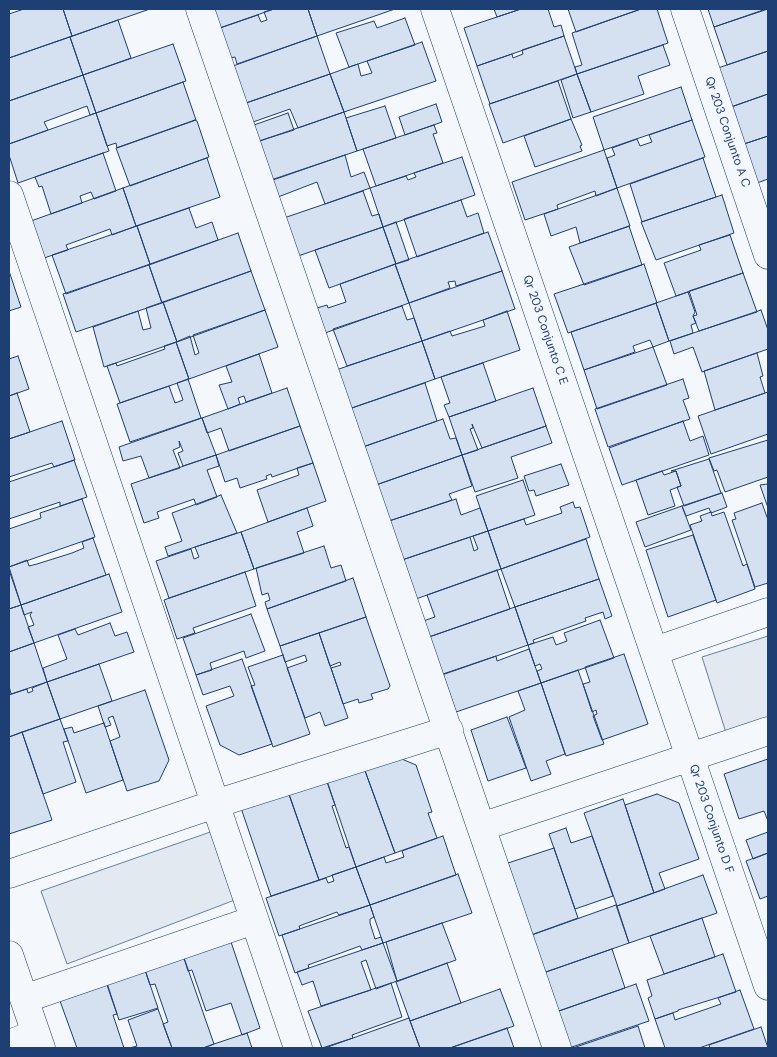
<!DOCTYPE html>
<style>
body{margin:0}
#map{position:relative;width:777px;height:1057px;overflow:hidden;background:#f4f7fb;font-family:"DM Sans",sans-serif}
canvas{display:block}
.frame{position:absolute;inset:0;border:10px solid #1d3f73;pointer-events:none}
</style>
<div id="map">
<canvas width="777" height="1057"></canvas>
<div class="frame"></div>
</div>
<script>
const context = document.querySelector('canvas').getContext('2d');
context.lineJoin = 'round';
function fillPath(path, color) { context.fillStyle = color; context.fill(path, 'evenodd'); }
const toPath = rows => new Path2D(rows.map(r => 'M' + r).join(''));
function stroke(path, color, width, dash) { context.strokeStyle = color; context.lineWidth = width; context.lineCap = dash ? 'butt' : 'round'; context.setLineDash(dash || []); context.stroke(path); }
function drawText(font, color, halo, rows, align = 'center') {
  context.font = font + ' "DM Sans",sans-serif'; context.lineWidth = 4; context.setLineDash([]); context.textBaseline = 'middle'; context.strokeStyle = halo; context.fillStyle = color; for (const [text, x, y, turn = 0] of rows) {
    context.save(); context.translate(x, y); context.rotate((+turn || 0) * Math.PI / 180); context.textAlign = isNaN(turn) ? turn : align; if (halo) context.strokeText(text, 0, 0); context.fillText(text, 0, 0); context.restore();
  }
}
const green = toPath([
 [768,636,768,723,728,739,702,657,768,636],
 [219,829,240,898,67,964,41,891,219,829]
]);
fillPath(green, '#e3e9f0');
stroke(green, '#687fa3', 1);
const building = toPath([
 [24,9,63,9,72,36,9,58,9,14,24,9],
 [63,9,150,9,72,36,63,9],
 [207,9,274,9,214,30,207,9],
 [274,9,308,9,317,36,237,64,235,57,230,58,220,28,258,15,261,22,267,20,264,12,274,9],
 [308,9,395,9,317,36,308,9],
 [494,9,521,9,497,17,494,9],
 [521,9,548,9,554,27,561,25,564,36,477,66,464,28,521,9],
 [568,9,641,9,576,32,568,9],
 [641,9,657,9,668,43,577,74,575,67,582,65,572,33,641,9],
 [708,9,766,9,714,27,708,9],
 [768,9,768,51,727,65,714,27,768,9],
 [405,18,415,45,349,67,336,33,374,21,377,28,405,18],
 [118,20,131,58,83,75,70,37,118,20],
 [317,36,330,74,246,103,233,66,317,36],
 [564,36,577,74,490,104,477,66,512,54,513,58,523,54,522,50,564,36],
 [70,37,83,75,9,101,9,58,70,37],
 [422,42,436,81,344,112,330,74,358,64,361,76,372,73,367,61,422,42],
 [173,44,186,81,96,113,83,75,173,44],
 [663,45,670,65,638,76,644,94,591,112,577,74,663,45],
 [768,51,768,94,731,107,718,68,768,51],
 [330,74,344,112,298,128,290,109,253,122,246,103,330,74],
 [577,74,591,112,573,118,561,80,577,74],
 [83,75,96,113,90,115,87,106,44,122,48,130,9,144,9,101,83,75],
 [558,81,571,119,503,143,489,104,558,81],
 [183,82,196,120,117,148,116,143,107,146,96,113,183,82],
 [681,87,692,120,604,150,593,117,681,87],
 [768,94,768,136,744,144,731,107,768,94],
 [436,104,442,122,405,135,399,117,436,104],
 [385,106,396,138,357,151,346,118,385,106],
 [344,112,357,151,265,182,251,144,344,112],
 [96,113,109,151,18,183,9,155,9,144,96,113],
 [288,113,294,130,259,141,254,125,288,113],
 [571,119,582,145,580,146,582,151,535,167,524,136,571,119],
 [195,120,197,121,209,157,130,186,116,148,195,120],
 [692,120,705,157,617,188,607,158,615,155,612,148,637,139,640,146,652,142,649,135,692,120],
 [434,125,437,133,433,134,443,163,376,186,363,149,434,125],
 [768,136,768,179,757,183,744,144,768,136],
 [604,150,617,188,596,196,595,191,557,205,558,209,525,220,512,182,604,150],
 [103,153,116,191,94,199,91,192,80,196,82,203,51,214,42,186,39,187,35,177,103,153],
 [345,155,351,177,364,172,370,188,325,204,317,182,278,197,273,180,345,155],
 [462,157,475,195,383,227,370,188,406,176,408,180,416,177,414,173,462,157],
 [207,158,220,197,136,226,123,188,207,158],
 [703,158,716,197,642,222,630,184,703,158],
 [123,188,136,226,112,235,110,229,66,245,68,250,44,258,31,221,123,188],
 [617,188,630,226,580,243,576,227,551,236,544,214,617,188],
 [363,191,372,216,379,214,383,227,292,258,278,220,363,191],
 [722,195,734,233,656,260,641,222,722,195],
 [461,200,467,217,478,213,484,233,417,257,404,219,461,200],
 [189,208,196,228,212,222,218,240,150,264,137,226,189,208],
 [396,222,409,260,396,264,383,227,396,222],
 [137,226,150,264,66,294,52,255,137,226],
 [629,226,642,265,584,285,569,247,629,226],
 [383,227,396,264,329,288,315,250,383,227],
 [488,232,502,271,456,286,455,281,448,282,450,288,409,303,395,264,488,232],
 [238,233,251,271,162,303,149,265,238,233],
 [730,235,743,273,676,296,664,263,701,250,699,245,730,235],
 [395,264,409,303,325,333,317,308,327,305,328,308,346,302,340,284,395,264],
 [644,264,657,303,568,333,554,294,644,264],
 [149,265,162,303,76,332,63,294,149,265],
 [9,271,21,307,9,311,9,271],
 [251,271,265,310,177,342,163,302,251,271],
 [502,271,515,309,422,341,409,303,502,271],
 [743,273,757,312,699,331,693,316,697,315,689,291,743,273],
 [688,292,695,312,693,316,696,323,691,325,693,333,669,341,656,303,688,292],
 [163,302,177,342,104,367,93,327,138,311,143,330,151,328,146,308,163,302],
 [656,303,669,341,653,347,650,340,633,346,635,352,584,370,571,332,656,303],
 [402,306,407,320,414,318,422,341,347,366,333,329,402,306],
 [265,310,278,347,189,379,176,342,190,336,195,355,199,353,193,335,265,310],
 [761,310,768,330,768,349,702,372,693,347,674,354,670,341,761,310],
 [507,311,520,350,435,379,422,341,450,331,452,336,485,326,483,320,507,311],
 [422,341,435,379,346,410,333,371,422,341],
 [176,342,189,379,120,403,107,366,116,363,117,366,165,349,164,346,176,342],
 [653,347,667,385,597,409,584,370,653,347],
 [757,353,763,376,760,377,765,393,715,410,704,371,757,353],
 [259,354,272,393,246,402,244,396,238,398,240,404,228,409,219,385,232,382,226,366,259,354],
 [18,356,29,389,9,396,9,359,18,356],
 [483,363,496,401,449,417,444,405,450,403,441,377,483,363],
 [188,379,201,418,130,442,117,404,169,386,175,403,183,400,177,383,188,379],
 [683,379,689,398,683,400,690,419,608,447,595,409,683,379],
 [425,383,437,421,360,448,346,410,425,383],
 [287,388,300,426,229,451,221,428,207,433,202,418,287,388],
 [533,388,546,426,482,448,472,424,473,428,470,429,478,450,462,455,449,417,533,388],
 [768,392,768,434,711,454,698,416,768,392],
 [17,393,30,432,9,439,9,396,17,393],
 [202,418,216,455,183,466,178,453,183,451,179,441,180,447,173,450,180,468,149,478,141,456,123,461,119,447,202,418],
 [443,419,450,439,456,438,462,455,373,486,360,448,443,419],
 [62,421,75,460,54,467,52,463,9,477,9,439,62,421],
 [683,421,690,441,703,436,709,455,622,485,609,448,683,421],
 [300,426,313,463,272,477,271,474,266,476,267,479,240,488,237,478,225,482,216,455,300,426],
 [546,426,552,443,511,457,518,478,475,492,462,455,546,426],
 [768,440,768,477,725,492,717,470,714,471,709,458,768,440],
 [216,455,219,466,207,470,217,497,196,505,194,499,157,512,159,518,144,523,131,484,216,455],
 [462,455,472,486,449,494,452,500,386,522,373,486,462,455],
 [709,459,721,493,684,506,677,487,681,486,676,471,671,471,709,459],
 [74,460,87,497,60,506,60,502,9,519,9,482,74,460],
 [313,463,326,501,268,522,257,490,299,475,297,468,313,463],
 [561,464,569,485,536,496,534,490,529,491,524,476,561,464],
 [662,471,664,475,676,471,681,486,670,490,675,506,648,515,636,480,662,471],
 [523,480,535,515,488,531,476,496,523,480],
 [768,484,768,508,760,485,768,484],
 [722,493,727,507,711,513,709,508,686,516,682,506,722,493],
 [221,495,237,533,168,556,165,547,182,541,172,513,221,495],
 [82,499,95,537,9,567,9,529,41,518,40,513,82,499],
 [456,499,461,515,480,508,488,531,399,561,386,522,456,499],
 [573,502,575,508,580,507,590,537,501,569,488,531,524,519,526,525,562,513,560,507,573,502],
 [762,503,768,520,768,583,755,587,732,520,736,519,734,513,762,503],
 [682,506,691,530,645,547,636,522,682,506],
 [307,508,313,526,297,532,304,553,254,569,241,532,307,508],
 [711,512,712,516,724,512,743,566,747,564,755,589,717,603,690,525,702,521,700,516,711,512],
 [488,531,501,569,413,600,399,561,470,537,474,551,478,549,473,536,488,531],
 [241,532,254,569,169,598,156,561,191,549,194,559,199,557,195,547,241,532],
 [693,535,716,600,668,617,646,550,693,535],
 [93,538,106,575,21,605,9,567,27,560,29,566,37,564,72,553,84,548,82,542,93,538],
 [586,539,599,579,515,607,501,569,586,539],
 [324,546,331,568,341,565,346,581,267,609,265,602,270,600,268,593,262,595,256,568,324,546],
 [9,570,21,605,9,609,9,570],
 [497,570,510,609,426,638,420,622,435,617,427,595,497,570],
 [245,572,256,606,193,628,195,633,177,639,164,600,245,572],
 [109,574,122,612,34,643,28,627,34,625,30,615,32,612,24,615,21,605,109,574],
 [353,578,366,617,280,646,267,609,353,578],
 [599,579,612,616,605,619,603,612,585,618,586,621,533,640,534,643,528,645,515,607,599,579],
 [21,605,34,643,9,652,9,609,21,605],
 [515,607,528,645,439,676,426,638,515,607],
 [251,614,265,651,246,658,244,651,210,663,212,670,196,675,183,638,251,614],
 [366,617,390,686,388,689,371,694,373,699,359,703,358,699,343,704,331,668,341,665,340,662,330,666,319,633,366,617],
 [600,620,614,658,541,683,537,671,542,669,540,664,535,666,528,645,553,637,556,645,567,641,564,633,600,620],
 [110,623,115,636,127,632,134,652,47,682,43,668,67,659,58,635,75,629,78,635,110,623],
 [319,633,348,718,325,726,320,712,305,718,287,668,307,661,305,655,285,662,280,646,319,633],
 [34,643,47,682,11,694,9,686,9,652,34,643],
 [529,649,541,683,456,712,443,674,496,656,497,661,529,649],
 [624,654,648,724,602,740,593,716,597,714,596,710,592,712,583,684,590,682,585,667,624,654],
 [283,655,310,734,273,747,251,686,255,685,248,667,283,655],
 [242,659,272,744,239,755,220,745,206,706,234,696,230,686,203,695,196,675,242,659],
 [99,664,112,701,60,719,47,682,99,664],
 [578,670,604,744,566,756,541,683,578,670],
 [47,682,60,719,9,737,9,695,27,689,28,693,33,691,32,688,47,682],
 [541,683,565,754,546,761,551,774,531,781,509,717,525,710,518,691,541,683],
 [145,690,169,760,159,781,127,791,110,741,120,737,113,716,108,718,111,725,105,727,98,706,145,690],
 [507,717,526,768,488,781,471,730,507,717],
 [60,719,68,741,63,742,76,782,43,794,22,732,60,719],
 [104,723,123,780,86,793,64,729,72,727,74,733,104,723],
 [22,732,52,820,9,834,9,737,22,732],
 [397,757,416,765,432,812,428,813,437,838,395,853,364,768,397,757],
 [768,759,768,821,764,811,739,819,724,774,768,759],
 [364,768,395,853,356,867,327,781,364,768],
 [326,779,335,805,332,806,346,848,349,847,356,867,319,880,288,792,326,779],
 [288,791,319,880,271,896,241,808,288,791],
 [657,794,679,803,699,859,659,873,665,889,654,893,625,805,657,794],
 [623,799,654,893,617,906,584,813,623,799],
 [566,828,571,843,592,836,613,896,575,909,549,834,566,828],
 [768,832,768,853,753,859,746,840,768,832],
 [443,836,456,875,370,905,356,867,384,857,386,863,404,857,402,851,443,836],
 [554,848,578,918,531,935,508,863,554,848],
 [768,853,768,896,760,899,746,861,768,853],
 [356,867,370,905,339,915,337,912,299,926,300,929,279,936,266,898,326,878,328,883,334,881,332,875,356,867],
 [458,874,472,913,383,943,370,905,458,874],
 [703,875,717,913,629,943,617,906,703,875],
 [370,905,374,917,370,919,370,923,375,939,381,937,383,943,362,950,360,946,308,965,309,968,295,973,282,935,370,905],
 [616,905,629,943,543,973,529,936,616,905],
 [702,918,715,957,664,974,650,936,702,918],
 [442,923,456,960,397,981,386,942,442,923],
 [229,936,260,1028,242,1035,231,1003,206,1011,192,970,188,971,182,952,229,936],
 [383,943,397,981,376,989,366,960,361,962,371,990,321,1006,313,981,302,985,297,972,383,943],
 [612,949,625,988,556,1012,543,973,612,949],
 [182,952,214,1044,203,1048,172,1048,163,1024,168,1022,155,984,150,985,143,964,182,952],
 [723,954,736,992,678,1010,678,1011,655,1019,648,998,652,996,647,980,723,954],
 [447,963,461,1003,410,1021,396,982,447,963],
 [143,964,158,1008,119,1020,105,977,143,964],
 [391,983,402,1017,352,1035,353,1038,322,1048,308,1011,391,983],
 [636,984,649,1021,569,1048,556,1012,636,984],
 [107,985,117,1014,113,1015,124,1048,77,1048,60,1001,107,985],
 [500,989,514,1026,450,1048,420,1048,410,1021,500,989],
 [740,990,754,1029,699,1048,665,1048,655,1019,673,1013,675,1020,721,1004,718,998,740,990],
 [158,1009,172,1048,129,1048,137,1046,128,1020,158,1009],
 [409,1018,420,1048,325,1048,409,1018],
 [638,1026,645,1048,573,1048,638,1026],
 [761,1027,768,1048,710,1048,709,1045,761,1027],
 [507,1028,514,1048,450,1048,507,1028],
 [247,1033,252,1048,203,1048,214,1044,247,1033]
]);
fillPath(building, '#d5e0f0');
stroke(building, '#1d3f73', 1);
const minor = toPath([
 [200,9,557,1048],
 [435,9,768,986],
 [685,9,768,255],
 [9,195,298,1048],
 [655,651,768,612],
 [481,827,768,731],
 [9,874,215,804,449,730],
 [9,955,41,1048],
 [24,999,254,920],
 [9,1044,36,1034]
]);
stroke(minor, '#1d3f73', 29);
stroke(minor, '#f4f7fb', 28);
drawText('12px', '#1d3f73', '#f4f7fb', [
 ["Qr 203 Conjunto A C",727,132,71],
 ["Qr 203 Conjunto C E",545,330,71],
 ["Qr 203 Conjunto D F",711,819,71]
]);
</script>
